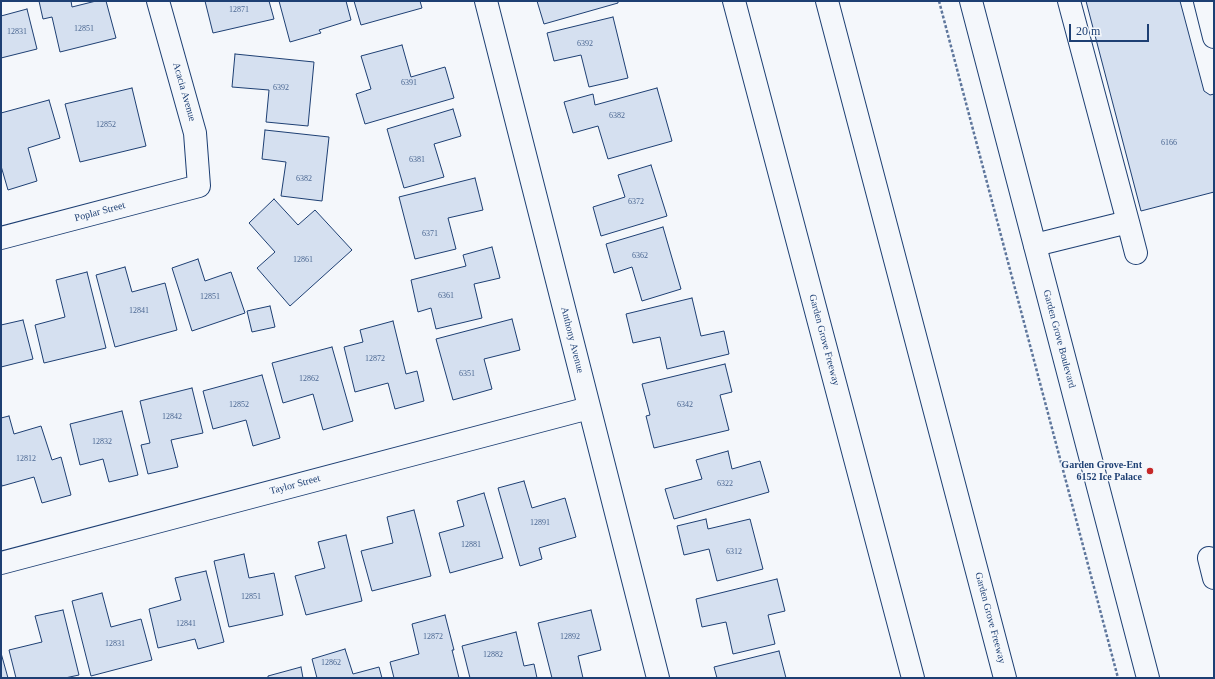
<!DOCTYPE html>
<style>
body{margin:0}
#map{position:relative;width:1215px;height:679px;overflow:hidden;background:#f4f7fb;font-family:Georgia,serif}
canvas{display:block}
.frame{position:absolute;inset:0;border:2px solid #1d3f73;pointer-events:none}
.scale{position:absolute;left:1069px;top:24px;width:80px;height:18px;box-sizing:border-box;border:2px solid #1d3f73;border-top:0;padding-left:5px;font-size:12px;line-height:14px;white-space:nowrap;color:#1d3f73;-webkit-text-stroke:3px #f4f7fb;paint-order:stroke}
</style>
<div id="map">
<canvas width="1215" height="679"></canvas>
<div class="frame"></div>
<div class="scale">20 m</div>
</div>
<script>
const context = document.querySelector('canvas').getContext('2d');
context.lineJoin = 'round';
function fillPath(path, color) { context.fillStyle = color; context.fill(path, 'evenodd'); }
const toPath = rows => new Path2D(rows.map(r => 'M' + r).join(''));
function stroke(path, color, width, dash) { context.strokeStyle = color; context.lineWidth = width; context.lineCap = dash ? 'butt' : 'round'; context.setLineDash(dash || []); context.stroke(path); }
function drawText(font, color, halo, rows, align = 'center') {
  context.font = font + ' Georgia,serif'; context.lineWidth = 3; context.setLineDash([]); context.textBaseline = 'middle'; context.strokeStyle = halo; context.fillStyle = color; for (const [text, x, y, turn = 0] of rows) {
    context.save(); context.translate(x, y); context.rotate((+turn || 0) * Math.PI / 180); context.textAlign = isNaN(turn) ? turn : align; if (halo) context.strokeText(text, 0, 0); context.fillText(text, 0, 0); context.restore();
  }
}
const building = toPath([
 [39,1,71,1,72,7,96,1,106,1,116,38,60,52,52,17,43,19,39,1],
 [205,1,269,1,274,19,213,33,205,1],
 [279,1,346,1,351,20,319,30,321,33,290,42,279,1],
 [354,1,420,1,422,8,361,25,354,1],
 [537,1,618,1,618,3,544,24,537,1],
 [1086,1,1180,1,1204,91,1210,95,1214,94,1214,192,1141,211,1086,1],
 [27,9,37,49,1,58,1,16,27,9],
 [613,17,628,78,589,87,581,55,554,61,547,33,613,17],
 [402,45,411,77,445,67,454,98,365,124,356,94,371,89,361,56,402,45],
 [235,54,314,62,308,126,266,122,269,90,232,87,235,54],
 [132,88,146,146,80,162,65,104,132,88],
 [657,88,672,141,608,159,598,126,573,133,564,102,593,94,595,105,657,88],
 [49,100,60,138,28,148,37,181,8,190,1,166,1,113,49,100],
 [453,109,461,136,434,144,444,177,404,188,387,129,453,109],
 [265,130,329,137,322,201,281,196,286,162,262,159,265,130],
 [651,165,667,216,601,236,593,207,625,197,618,175,651,165],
 [475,178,483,210,448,218,456,249,415,259,399,197,475,178],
 [274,199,298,225,315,210,352,250,290,306,257,268,275,252,249,223,274,199],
 [663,227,681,289,642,301,632,267,614,273,606,244,663,227],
 [492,247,500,278,474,284,482,318,436,329,431,308,418,312,411,280,466,266,463,255,492,247],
 [198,259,205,281,231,272,245,313,192,331,172,268,198,259],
 [125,267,132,292,165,283,177,330,115,347,96,275,125,267],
 [87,272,106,348,44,363,35,325,65,317,56,280,87,272],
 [692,298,701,336,724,331,729,354,667,369,660,337,633,343,626,314,692,298],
 [270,306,275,327,252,332,247,311,270,306],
 [512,319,520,350,484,359,492,389,453,400,436,339,512,319],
 [23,320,33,359,1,367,1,325,23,320],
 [393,321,406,374,417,371,424,401,395,409,388,383,355,392,344,347,363,342,360,330,393,321],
 [332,347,353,421,323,430,313,394,283,403,272,363,332,347],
 [725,364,732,392,720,395,729,430,654,448,646,416,650,415,642,384,725,364],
 [262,375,280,438,253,446,246,420,213,429,203,391,262,375],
 [192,388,203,433,171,440,178,467,148,474,141,445,150,443,140,401,192,388],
 [122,411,138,475,109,482,103,459,80,465,70,424,122,411],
 [9,416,14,434,41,426,52,460,61,457,71,495,42,503,34,477,2,486,1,482,1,418,9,416],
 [728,451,732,469,760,461,769,492,674,519,665,489,702,479,696,460,728,451],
 [524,481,532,508,565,498,576,537,539,548,542,559,520,566,498,488,524,481],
 [484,493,503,558,450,573,439,533,464,526,457,501,484,493],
 [414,510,431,576,372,591,361,551,393,543,387,517,414,510],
 [706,519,708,529,750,519,763,569,717,581,709,549,684,555,677,526,706,519],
 [346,535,362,601,306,615,295,576,325,568,318,542,346,535],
 [244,554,249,578,274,573,283,615,229,627,214,561,244,554],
 [206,571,224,642,198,649,195,639,158,648,149,609,181,600,175,578,206,571],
 [777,579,785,611,768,615,775,644,733,654,726,622,702,627,696,599,777,579],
 [102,593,111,627,141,619,152,660,91,676,72,601,102,593],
 [63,610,79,675,65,678,16,678,9,650,42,642,35,616,63,610],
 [591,610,601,650,578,656,583,678,552,678,538,623,591,610],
 [445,615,454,650,452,650,459,678,394,678,390,662,419,654,412,624,445,615],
 [516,632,524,666,534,664,537,678,470,678,462,646,516,632],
 [345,649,353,674,379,667,382,678,317,678,312,659,345,649],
 [779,651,786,678,717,678,714,667,779,651],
 [1,653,8,678,1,678,1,653],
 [301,667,303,678,268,678,268,676,301,667]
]);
fillPath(building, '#d5e0f0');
stroke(building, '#1d3f73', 1);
const minor = toPath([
 [486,1,658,678],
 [1205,1,1214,37],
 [1128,222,1136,253],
 [1,238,199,186,195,133,158,1],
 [1035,245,1128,222,1069,1],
 [1209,558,1214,578],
 [1,563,589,408]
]);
const major = toPath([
 [971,1,1148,678]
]);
const highway = toPath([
 [734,1,913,678],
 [827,1,1005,678]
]);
stroke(minor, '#1d3f73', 24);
stroke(major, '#1d3f73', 24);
stroke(highway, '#1d3f73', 24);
stroke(toPath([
 [939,1,1118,678]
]), '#5e769c', 2.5, [3, 2]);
stroke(minor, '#f4f7fb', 22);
stroke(major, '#f4f7fb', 22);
stroke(highway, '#f4f7fb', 22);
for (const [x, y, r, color] of [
 [1150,471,4,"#c62828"]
]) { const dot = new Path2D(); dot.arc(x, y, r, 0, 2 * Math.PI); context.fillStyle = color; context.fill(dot); stroke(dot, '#f4f7fb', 1.5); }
drawText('8px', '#4b6792', null, [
 ["12871",239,10],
 ["12851",84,29],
 ["12831",17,32],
 ["6392",585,44],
 ["6391",409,83],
 ["6392",281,88],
 ["6382",617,116],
 ["12852",106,125],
 ["6166",1169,143],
 ["6381",417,160],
 ["6382",304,179],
 ["6372",636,202],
 ["6371",430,234],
 ["6362",640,256],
 ["12861",303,260],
 ["6361",446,296],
 ["12851",210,297],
 ["12841",139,311],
 ["12872",375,359],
 ["6351",467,374],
 ["12862",309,379],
 ["12852",239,405],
 ["6342",685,405],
 ["12842",172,417],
 ["12832",102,442],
 ["12812",26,459],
 ["6322",725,484],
 ["12891",540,523],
 ["12881",471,545],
 ["6312",734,552],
 ["12851",251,597],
 ["12841",186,624],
 ["12872",433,637],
 ["12892",570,637],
 ["12831",115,644],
 ["12882",493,655],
 ["12862",331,663]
]);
drawText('10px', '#1d3f73', '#f4f7fb', [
 ["Acacia Avenue",184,92,74],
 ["Poplar Street",100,212,-15],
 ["Garden Grove Boulevard",1059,339,75],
 ["Anthony Avenue",572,340,76],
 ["Garden Grove Freeway",824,340,75],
 ["Taylor Street",295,485,-15],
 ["Garden Grove Freeway",990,618,75]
]);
drawText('bold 10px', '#1d3f73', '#f4f7fb', [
 ["Garden Grove-Ent",1142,465],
 ["6152 Ice Palace",1142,477]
], 'right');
</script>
